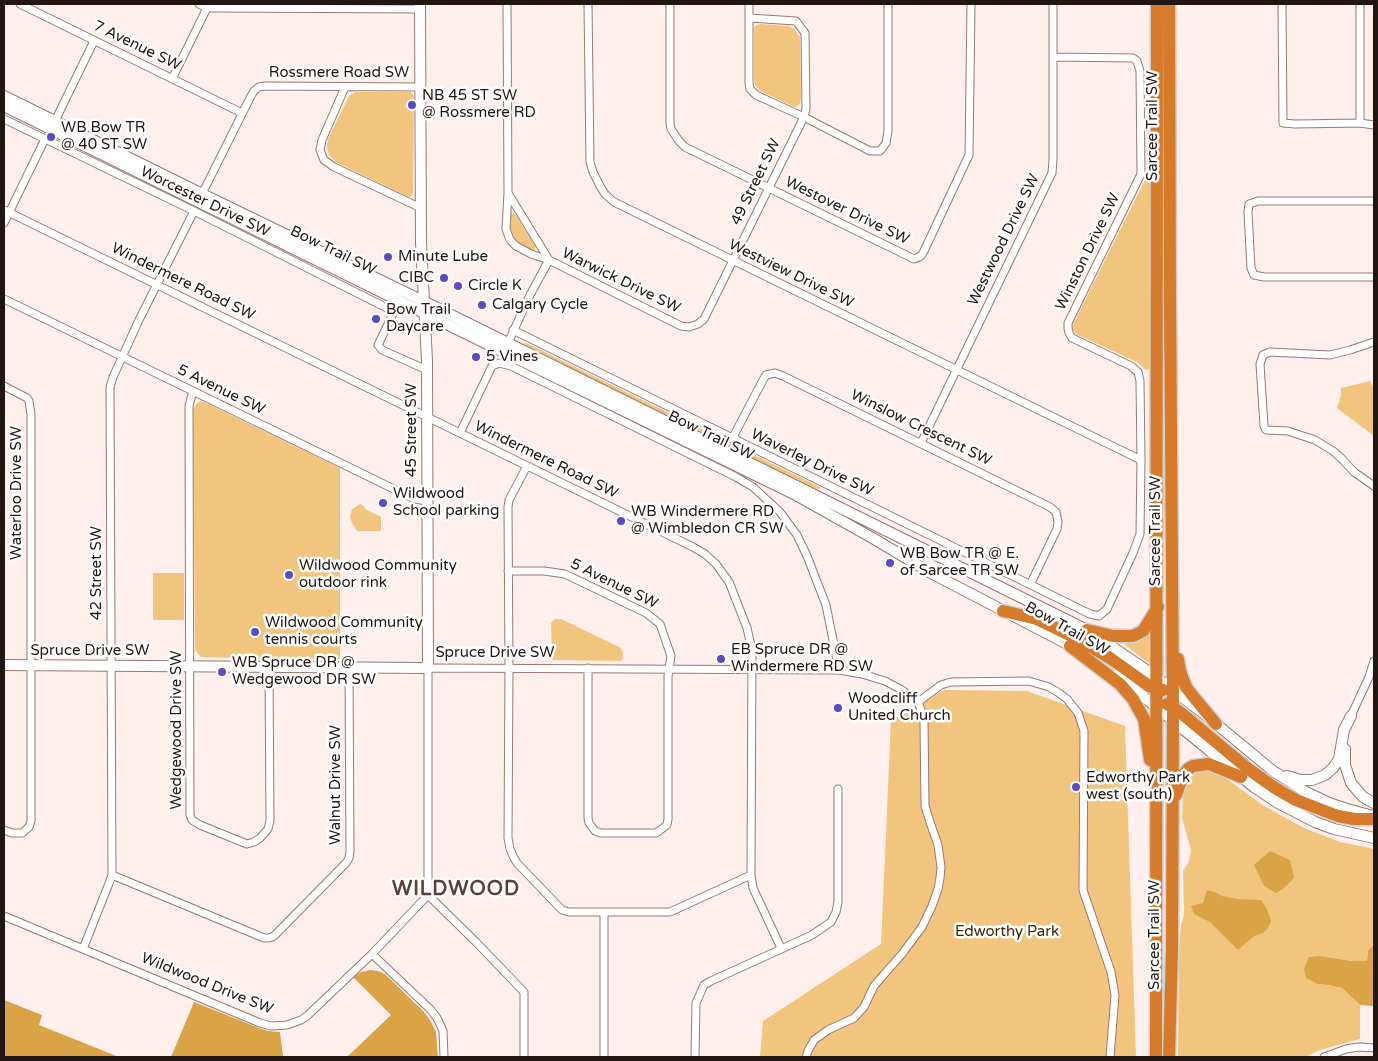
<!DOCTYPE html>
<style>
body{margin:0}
#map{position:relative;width:1378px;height:1061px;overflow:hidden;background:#fff0ed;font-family:"Varela Round",sans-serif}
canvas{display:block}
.frame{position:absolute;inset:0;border:5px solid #221613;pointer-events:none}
</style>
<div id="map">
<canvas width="1378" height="1061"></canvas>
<div class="frame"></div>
</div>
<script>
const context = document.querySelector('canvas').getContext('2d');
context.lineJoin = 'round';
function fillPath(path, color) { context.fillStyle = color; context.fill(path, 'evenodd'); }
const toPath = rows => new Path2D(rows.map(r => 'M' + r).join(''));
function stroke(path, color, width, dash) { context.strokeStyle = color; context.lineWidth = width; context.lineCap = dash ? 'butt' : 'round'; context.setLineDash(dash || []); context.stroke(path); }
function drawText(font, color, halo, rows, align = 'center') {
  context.font = font + ' "Varela Round",sans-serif'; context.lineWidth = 5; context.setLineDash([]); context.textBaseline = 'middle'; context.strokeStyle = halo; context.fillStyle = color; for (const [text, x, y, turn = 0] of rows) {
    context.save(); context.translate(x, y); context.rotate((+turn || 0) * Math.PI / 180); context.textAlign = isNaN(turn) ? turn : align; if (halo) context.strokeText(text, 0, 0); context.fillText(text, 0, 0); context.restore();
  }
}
fillPath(toPath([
 [760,24,789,26,794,29,800,37,801,99,800,103,797,106,794,107,760,91,755,85,754,80,754,29,755,26],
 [355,92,410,92,412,93,414,96,413,193,411,197,408,197,336,162,329,155,327,148,328,139,349,96],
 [1146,178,1152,178,1150,369,1146,370,1137,362,1076,334,1073,330,1072,326],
 [510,213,513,213,515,214,536,247,534,251,519,244,514,240,510,231,509,224],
 [522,341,565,362,820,487,819,489,808,487,592,381,562,363,526,345],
 [1370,381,1374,388,1374,436,1337,408,1341,395,1341,388],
 [202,401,340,468,340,659,271,659,201,657,195,650,193,409,197,403],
 [360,504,364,506,365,509,381,517,381,531,357,531,352,523,350,517,352,509],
 [153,573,184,573,184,620,153,620],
 [555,619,561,619,621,648,623,653,622,661,552,660,551,623],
 [1148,633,1150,634,1152,661,1147,662,1124,644,1125,642],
 [944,690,1027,691,1125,726,1136,1057,760,1057,763,1021,881,944,891,720],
 [1205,769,1223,776,1264,806,1304,828,1340,842,1374,849,1374,945,1368,950,1367,961,1352,961,1320,956,1318,984,1328,985,1342,988,1360,1005,1360,1039,1320,1050,1305,1057,1178,1057,1179,948,1181,924,1184,916,1183,871,1189,861,1191,850,1182,818,1183,795,1186,784,1198,770]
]), '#f2c57e');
fillPath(toPath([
 [1270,851,1290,860,1294,878,1284,888,1276,893,1264,886,1254,865],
 [1207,890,1217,893,1222,896,1237,899,1261,900,1267,909,1271,921,1268,928,1263,933,1254,936,1238,950,1210,922,1194,914,1191,906,1203,903],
 [1374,945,1374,1006,1360,1005,1342,988,1328,985,1318,984,1306,978,1304,969,1309,957,1320,956,1352,961,1367,961,1368,950],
 [370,970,378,971,385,974,424,1012,430,1020,436,1032,438,1057,347,1057,391,1015,353,977,361,972],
 [4,1000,42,1015,39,1025,119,1057,4,1057],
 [194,1002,259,1028,268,1031,280,1032,283,1057,171,1057]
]), '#d9a346');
const street = toPath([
 [20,4,242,113],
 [199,4,207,8,216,8,420,9],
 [507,4,508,193,506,229,510,240,516,246,531,254,549,260,681,326,689,327,698,324,704,319,804,117,806,109,805,33,796,21,749,18],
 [588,4,590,162,593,172,600,186,605,194,614,202,1141,460],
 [670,4,670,123,671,129,679,141,685,147,914,259,921,256,924,251,969,155,971,4],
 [749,4,749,83,750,89,756,95,804,117,870,151,880,151,886,143,888,131,888,4],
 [1282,4,1283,123,1295,124,1360,123,1374,125],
 [172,79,207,8],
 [345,87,322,140,320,150,324,160,334,167,421,208],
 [4,119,194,211,385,307,389,309,392,316,378,345,382,350,427,370],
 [55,121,94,41],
 [1360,123,1360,4],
 [508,193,549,260],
 [202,194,251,96,254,91,259,87,265,86,421,87],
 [1374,201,1258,201,1249,204,1248,212,1251,268,1254,275,1264,277,1374,277],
 [4,210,693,547,705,554,716,564,729,582,747,628,752,650,751,875,753,888,781,948],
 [4,223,45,139],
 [4,299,400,492,415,499,427,501],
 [513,330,1090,614,1099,616,1107,609,1133,553,1140,534,1141,460,1140,381,1138,372,1131,366,1072,338,1069,333,1068,328,1068,323,1141,174,1140,71,1137,61,1133,58,1053,57],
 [1374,342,1350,350,1330,355,1270,352,1263,355,1260,364,1264,426,1266,430,1288,431,1315,440,1333,451,1341,458,1354,472,1374,486],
 [508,343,530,295,549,260],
 [4,386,27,398,29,401,31,414,31,821,29,827,22,833,12,833,4,830],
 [193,391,189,406,190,815,192,820,200,825,247,844,254,842,260,838,268,829,270,821,269,667],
 [460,433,492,366,499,363,511,366,736,477,753,487,780,512,797,535,807,556,826,605,839,670],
 [732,439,763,380,766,375,775,373,783,376,1050,507,1056,512,1058,522,1057,529,1030,585],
 [921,443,1052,173,1053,159,1053,4],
 [527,466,509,500,508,507,509,668,508,838,510,849,514,858,517,863,562,910,569,912,670,912,751,875],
 [508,571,544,571,565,574,646,613,660,624,671,656,668,676,668,819,667,825,659,831,656,833,601,833,595,831,589,823,588,818,588,668],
 [918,702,941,685,951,682,1029,681,1049,687,1059,693,1067,699,1078,713,1084,731,1083,890,1111,972,1115,995,1110,1057],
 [1351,716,1369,677,1374,661],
 [112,875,264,938,269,938,274,936,346,863,349,858,350,851,349,668],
 [428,895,476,942,524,992,524,1057],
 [604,912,604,1057],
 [4,916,260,1023,271,1026,287,1025,301,1020,307,1016,372,954,430,1009,437,1018,443,1031,444,1057],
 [83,949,108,886,112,875,110,387,113,377,139,320,194,211],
 [372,954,428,895,428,668,839,670,862,674,885,681,902,690,918,702,921,710,924,721,925,806,930,822,938,845,941,867,940,878,938,889,932,906,922,927,902,954,887,971,874,986,864,1007,854,1018,828,1030,814,1040,808,1051,806,1057],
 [695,1057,696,1003,704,985,711,981,812,935,831,922,836,912,838,902,838,789],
 [1324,1057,1346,1049,1359,1047,1374,1048]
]);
const secondary = toPath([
 [4,96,202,194,423,301,1087,630,1149,672,1203,713,1273,771,1306,792,1329,803,1347,809,1373,816],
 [4,106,424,313,794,494,876,540,931,573,1075,648],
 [4,665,428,668,427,361,421,242,420,4],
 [1117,675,1254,787,1278,803,1315,822,1334,829,1374,838],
 [1345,749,1345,765,1351,783,1363,797,1374,803],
 [1287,776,1301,780,1312,780,1325,775,1333,768,1339,759,1344,730,1351,716]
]);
const highway = toPath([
 [1003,611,1037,619,1078,639,1110,658,1149,686,1163,690],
 [1087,630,1113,636,1133,636,1143,631,1158,607],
 [1070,646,1120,684,1133,699,1144,719,1150,760],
 [1178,659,1180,671,1186,687,1192,695,1216,724],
 [1167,704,1180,712,1247,768,1275,788,1296,800,1338,816,1354,819,1374,819],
 [1176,795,1183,775,1188,769,1193,766,1209,764,1241,777],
 [1156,1057,1157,4],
 [1169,1057,1172,949,1173,707,1170,294,1169,4]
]);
stroke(street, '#997971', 9);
stroke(secondary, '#997971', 12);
stroke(highway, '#d3d0d0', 15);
stroke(street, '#fff', 7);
stroke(secondary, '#fff', 10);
stroke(highway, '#d67a2b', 12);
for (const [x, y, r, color] of [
 [412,105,5,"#5a4bc3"],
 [51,137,5,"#5a4bc3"],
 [388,257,5,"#5a4bc3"],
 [444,278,5,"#5a4bc3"],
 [458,286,5,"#5a4bc3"],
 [482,305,5,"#5a4bc3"],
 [376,319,5,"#5a4bc3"],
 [476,357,5,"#5a4bc3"],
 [383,503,5,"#5a4bc3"],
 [621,521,5,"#5a4bc3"],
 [890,563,5,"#5a4bc3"],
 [289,575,5,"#5a4bc3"],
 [255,632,5,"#5a4bc3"],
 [721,659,5,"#5a4bc3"],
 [222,672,5,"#5a4bc3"],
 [838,708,5,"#5a4bc3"],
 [1076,787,5,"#5a4bc3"]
]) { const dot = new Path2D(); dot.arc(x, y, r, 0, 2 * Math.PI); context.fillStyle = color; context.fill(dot); stroke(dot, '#fff', 2); }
drawText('15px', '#221613', '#fff', [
 ["7 Avenue SW",137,46,26],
 ["Rossmere Road SW",339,73],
 ["Sarcee Trail SW",1153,126,-90],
 ["49 Street SW",756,182,-64],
 ["Worcester Drive SW",205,202,26],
 ["Westover Drive SW",847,211,26],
 ["Westwood Drive SW",1004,240,-64],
 ["Bow Trail SW",333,251,26],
 ["Winston Drive SW",1088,252,-64],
 ["Westview Drive SW",791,274,26],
 ["Warwick Drive SW",621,281,26],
 ["Windermere Road SW",183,282,26],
 ["5 Avenue SW",221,390,26],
 ["Winslow Crescent SW",921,428,26],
 ["45 Street SW",412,430,-90],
 ["Bow Trail SW",711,436,26],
 ["Windermere Road SW",546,460,26],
 ["Waverley Drive SW",812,463,26],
 ["Waterloo Drive SW",17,493,-90],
 ["Sarcee Trail SW",1156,531,-90],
 ["42 Street SW",97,573,-90],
 ["5 Avenue SW",614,584,26],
 ["Bow Trail SW",1067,629,29],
 ["Spruce Drive SW",90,651],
 ["Spruce Drive SW",495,653],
 ["Wedgewood Drive SW",177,730,-90],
 ["Walnut Drive SW",336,785,-90],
 ["Sarcee Trail SW",1155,935,-90],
 ["Wildwood Drive SW",207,984,22]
]);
drawText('15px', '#221613', '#fff', [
 ["NB 45 ST SW",422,96],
 ["@ Rossmere RD",422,113],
 ["WB Bow TR",61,128],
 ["@ 40 ST SW",61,145],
 ["Minute Lube",398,257],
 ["CIBC",434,278,"right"],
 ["Circle K",468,286],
 ["Calgary Cycle",492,305],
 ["Bow Trail",386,310],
 ["Daycare",386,327],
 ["5 Vines",486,357],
 ["Wildwood",393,494],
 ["School parking",393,511],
 ["WB Windermere RD",631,512],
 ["@ Wimbledon CR SW",631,529],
 ["WB Bow TR @ E.",900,554],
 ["of Sarcee TR SW",900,571],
 ["Wildwood Community",299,566],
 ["outdoor rink",299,583],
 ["Wildwood Community",265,623],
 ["tennis courts",265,640],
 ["EB Spruce DR @",731,650],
 ["Windermere RD SW",731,667],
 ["WB Spruce DR @",232,663],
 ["Wedgewood DR SW",232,680],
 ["Woodcliff",848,699],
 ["United Church",848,716],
 ["Edworthy Park",1086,778],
 ["west (south)",1086,795]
], 'left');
drawText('15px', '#3d2800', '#fff', [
 ["Edworthy Park",1007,932]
]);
context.letterSpacing = '1px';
drawText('bold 20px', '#5a3e37', '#fff', [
 ["WILDWOOD",456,890]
]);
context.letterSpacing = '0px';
</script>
